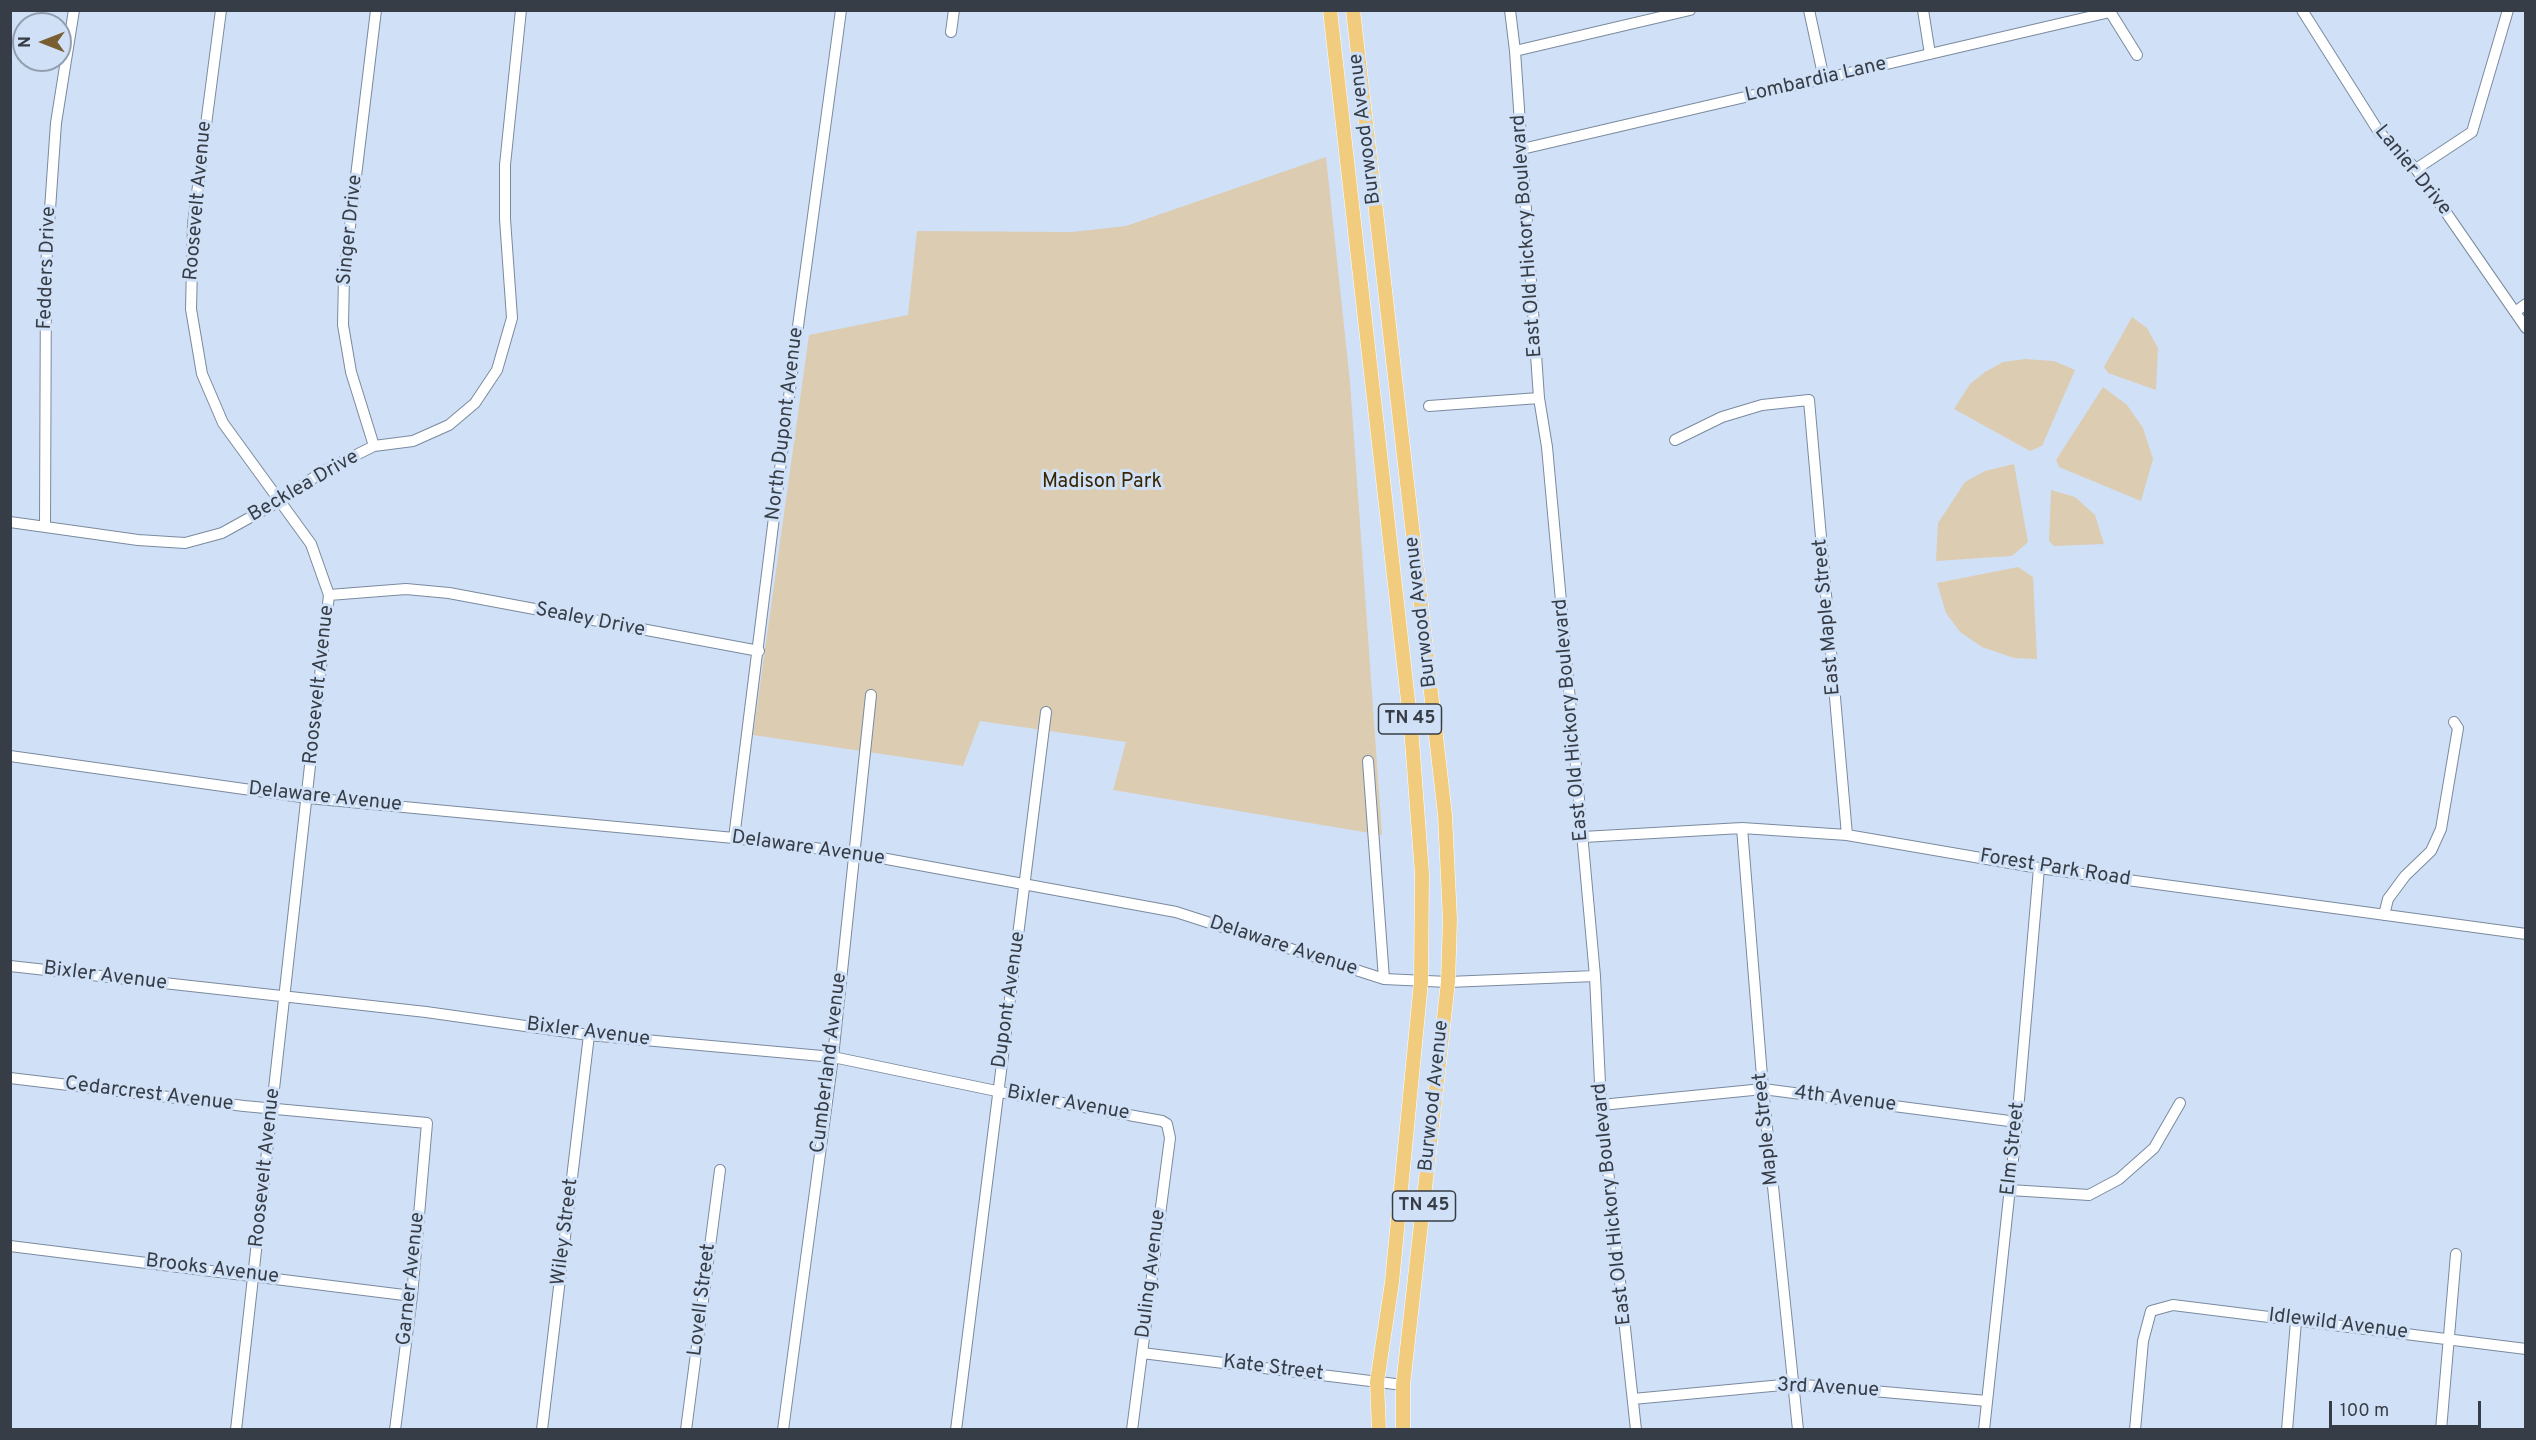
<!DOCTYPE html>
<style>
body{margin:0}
#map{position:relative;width:2536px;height:1440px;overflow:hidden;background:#d0e1f7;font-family:Overpass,sans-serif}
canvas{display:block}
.frame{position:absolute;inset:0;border:12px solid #373d46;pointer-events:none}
.north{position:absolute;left:12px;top:12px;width:60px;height:60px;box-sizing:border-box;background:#d0e1f7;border:2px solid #939fb0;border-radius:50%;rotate:270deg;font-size:16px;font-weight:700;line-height:24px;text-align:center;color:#373d46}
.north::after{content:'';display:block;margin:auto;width:21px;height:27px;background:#785e30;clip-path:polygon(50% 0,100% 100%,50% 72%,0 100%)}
.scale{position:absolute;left:2329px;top:1401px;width:152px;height:27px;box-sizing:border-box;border:3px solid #373d46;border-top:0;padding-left:8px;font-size:18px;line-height:21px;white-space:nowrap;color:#373d46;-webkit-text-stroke:4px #d0e1f7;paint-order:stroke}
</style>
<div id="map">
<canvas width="2536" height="1440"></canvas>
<div class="frame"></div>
<div class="north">N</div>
<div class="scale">100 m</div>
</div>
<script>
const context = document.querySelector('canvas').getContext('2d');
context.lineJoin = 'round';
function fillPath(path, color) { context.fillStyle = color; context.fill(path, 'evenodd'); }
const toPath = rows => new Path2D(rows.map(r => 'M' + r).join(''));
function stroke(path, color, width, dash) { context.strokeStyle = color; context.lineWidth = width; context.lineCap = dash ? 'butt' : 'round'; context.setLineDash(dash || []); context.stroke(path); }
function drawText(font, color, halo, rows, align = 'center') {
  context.font = font + ' Overpass,sans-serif'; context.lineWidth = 6; context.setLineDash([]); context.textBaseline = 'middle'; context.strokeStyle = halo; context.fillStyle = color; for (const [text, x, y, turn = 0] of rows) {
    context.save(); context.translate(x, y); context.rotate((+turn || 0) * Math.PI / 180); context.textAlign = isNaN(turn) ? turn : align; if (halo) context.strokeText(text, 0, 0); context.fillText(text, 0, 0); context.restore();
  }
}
fillPath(toPath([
 [1326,157,1350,382,1382,835,1113,790,1126,742,980,721,963,766,753,735,809,335,908,315,917,231,1072,232,1126,226],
 [2132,317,2147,328,2158,348,2156,390,2108,373,2104,367],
 [2025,359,2054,361,2075,370,2042,446,2030,451,1954,409,1970,384,1985,372,2003,362],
 [2103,387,2127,405,2143,428,2153,459,2141,501,2059,467,2056,460],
 [2014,464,2028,542,2012,556,1936,561,1938,523,1965,482,1985,471],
 [2051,490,2075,497,2095,515,2104,544,2054,546,2049,541],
 [2018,567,2033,577,2037,659,2014,658,1982,647,1960,632,1946,613,1937,583]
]), '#dcccb2');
const minor = toPath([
 [221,10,193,224,191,309,202,374,223,423,311,544,329,595,236,1430],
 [1510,10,1515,51,1539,398,1547,447,1595,976,1601,1105,1636,1430],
 [1809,10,1824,79],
 [1923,10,1930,54],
 [2109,10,2137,55],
 [2302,10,2379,132,2416,169,2526,328],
 [951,32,954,10],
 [1515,51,1690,10],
 [1522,149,2110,12],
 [2416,169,2472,132,2508,10],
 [2515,312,2526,304],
 [1429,406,1539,398],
 [1675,440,1722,417,1762,405,1809,400,1847,835],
 [374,446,351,372,343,325,344,276,376,10],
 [10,522,138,540,185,543,222,533,278,502,322,472,374,446,413,441,449,425,475,403,497,370,512,318,505,219,505,165,521,10],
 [45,526,46,267,56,123,74,10],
 [329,595,406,589,449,593,759,651],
 [10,756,308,798,734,838,854,853,1176,912,1384,979,1448,982,1595,976],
 [1368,761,1384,979],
 [1742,828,1763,1089,1798,1430],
 [1583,837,1742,828,1847,835,2039,868,2526,934],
 [734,838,796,341,841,10],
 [2384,915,2388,899,2405,876,2431,851,2441,829,2458,728,2454,722],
 [10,966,426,1012,589,1035,833,1057,1006,1093,1162,1121,1167,1124,1170,1138,1132,1430],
 [10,1078,244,1106,427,1123,412,1296,395,1430],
 [1601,1105,1763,1089,2017,1122],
 [2010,1190,2089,1195,2119,1179,2154,1148,2180,1103],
 [10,1246,412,1296],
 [1142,1353,1403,1385],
 [1633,1399,1793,1384,1987,1401],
 [542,1430,589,1035],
 [686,1430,720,1170],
 [783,1430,833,1057,871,695],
 [956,1430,1046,712],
 [1984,1430,2017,1122,2039,868],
 [2135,1430,2143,1341,2151,1311,2173,1305,2526,1349],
 [2287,1430,2296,1321],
 [2441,1430,2456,1254]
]);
const major = toPath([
 [1330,10,1411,727,1422,874,1421,982,1392,1282,1377,1382,1379,1430],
 [1353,10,1445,815,1450,920,1448,982,1403,1385,1403,1430]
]);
stroke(minor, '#7a8a9e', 12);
stroke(major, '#fff', 15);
stroke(minor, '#fff', 10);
stroke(major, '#f1cb7e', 14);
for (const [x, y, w] of [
 [1410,719,63],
 [1424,1206,63]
]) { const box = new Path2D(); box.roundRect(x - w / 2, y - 15, w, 30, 4.5); context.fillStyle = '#d0e1f7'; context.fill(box); stroke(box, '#373d46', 1.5); }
drawText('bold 18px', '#373d46', null, [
 ["TN 45",1410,719],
 ["TN 45",1424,1206]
]);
drawText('20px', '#373d46', '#d0e1f7', [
 ["Lombardia Lane",1816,81,-13],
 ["Burwood Avenue",1366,129,-97],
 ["Lanier Drive",2412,171,51],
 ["Roosevelt Avenue",199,201,-85],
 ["Singer Drive",351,230,-84],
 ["East Old Hickory Boulevard",1528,236,-94],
 ["Fedders Drive",48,268,-88],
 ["North Dupont Avenue",786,424,-83],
 ["Becklea Drive",304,487,-30],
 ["Burwood Avenue",1422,612,-97],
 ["East Maple Street",1828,617,-95],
 ["Sealey Drive",590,621,11],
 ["Roosevelt Avenue",320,685,-84],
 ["East Old Hickory Boulevard",1572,720,-95],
 ["Delaware Avenue",325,798,6],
 ["Delaware Avenue",808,849,8],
 ["Forest Park Road",2055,869,9],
 ["Delaware Avenue",1283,947,18],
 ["Bixler Avenue",105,977,7],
 ["Dupont Avenue",1010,1000,-82],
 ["Bixler Avenue",588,1033,7],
 ["Cumberland Avenue",830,1063,-83],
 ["Cedarcrest Avenue",149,1095,7],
 ["Burwood Avenue",1435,1096,-84],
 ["4th Avenue",1845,1100,7],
 ["Bixler Avenue",1068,1104,10],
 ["Maple Street",1767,1129,-96],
 ["Elm Street",2014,1149,-84],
 ["Roosevelt Avenue",266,1168,-84],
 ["East Old Hickory Boulevard",1613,1204,-96],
 ["Wiley Street",566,1232,-83],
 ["Brooks Avenue",212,1270,7],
 ["Duling Avenue",1152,1274,-83],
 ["Garner Avenue",412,1279,-84],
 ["Lovell Street",703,1300,-83],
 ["Idlewild Avenue",2338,1325,7],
 ["Kate Street",1273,1369,7],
 ["3rd Avenue",1828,1389,3]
]);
drawText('20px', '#382502', '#d0e1f7', [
 ["Madison Park",1102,483]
]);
</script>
